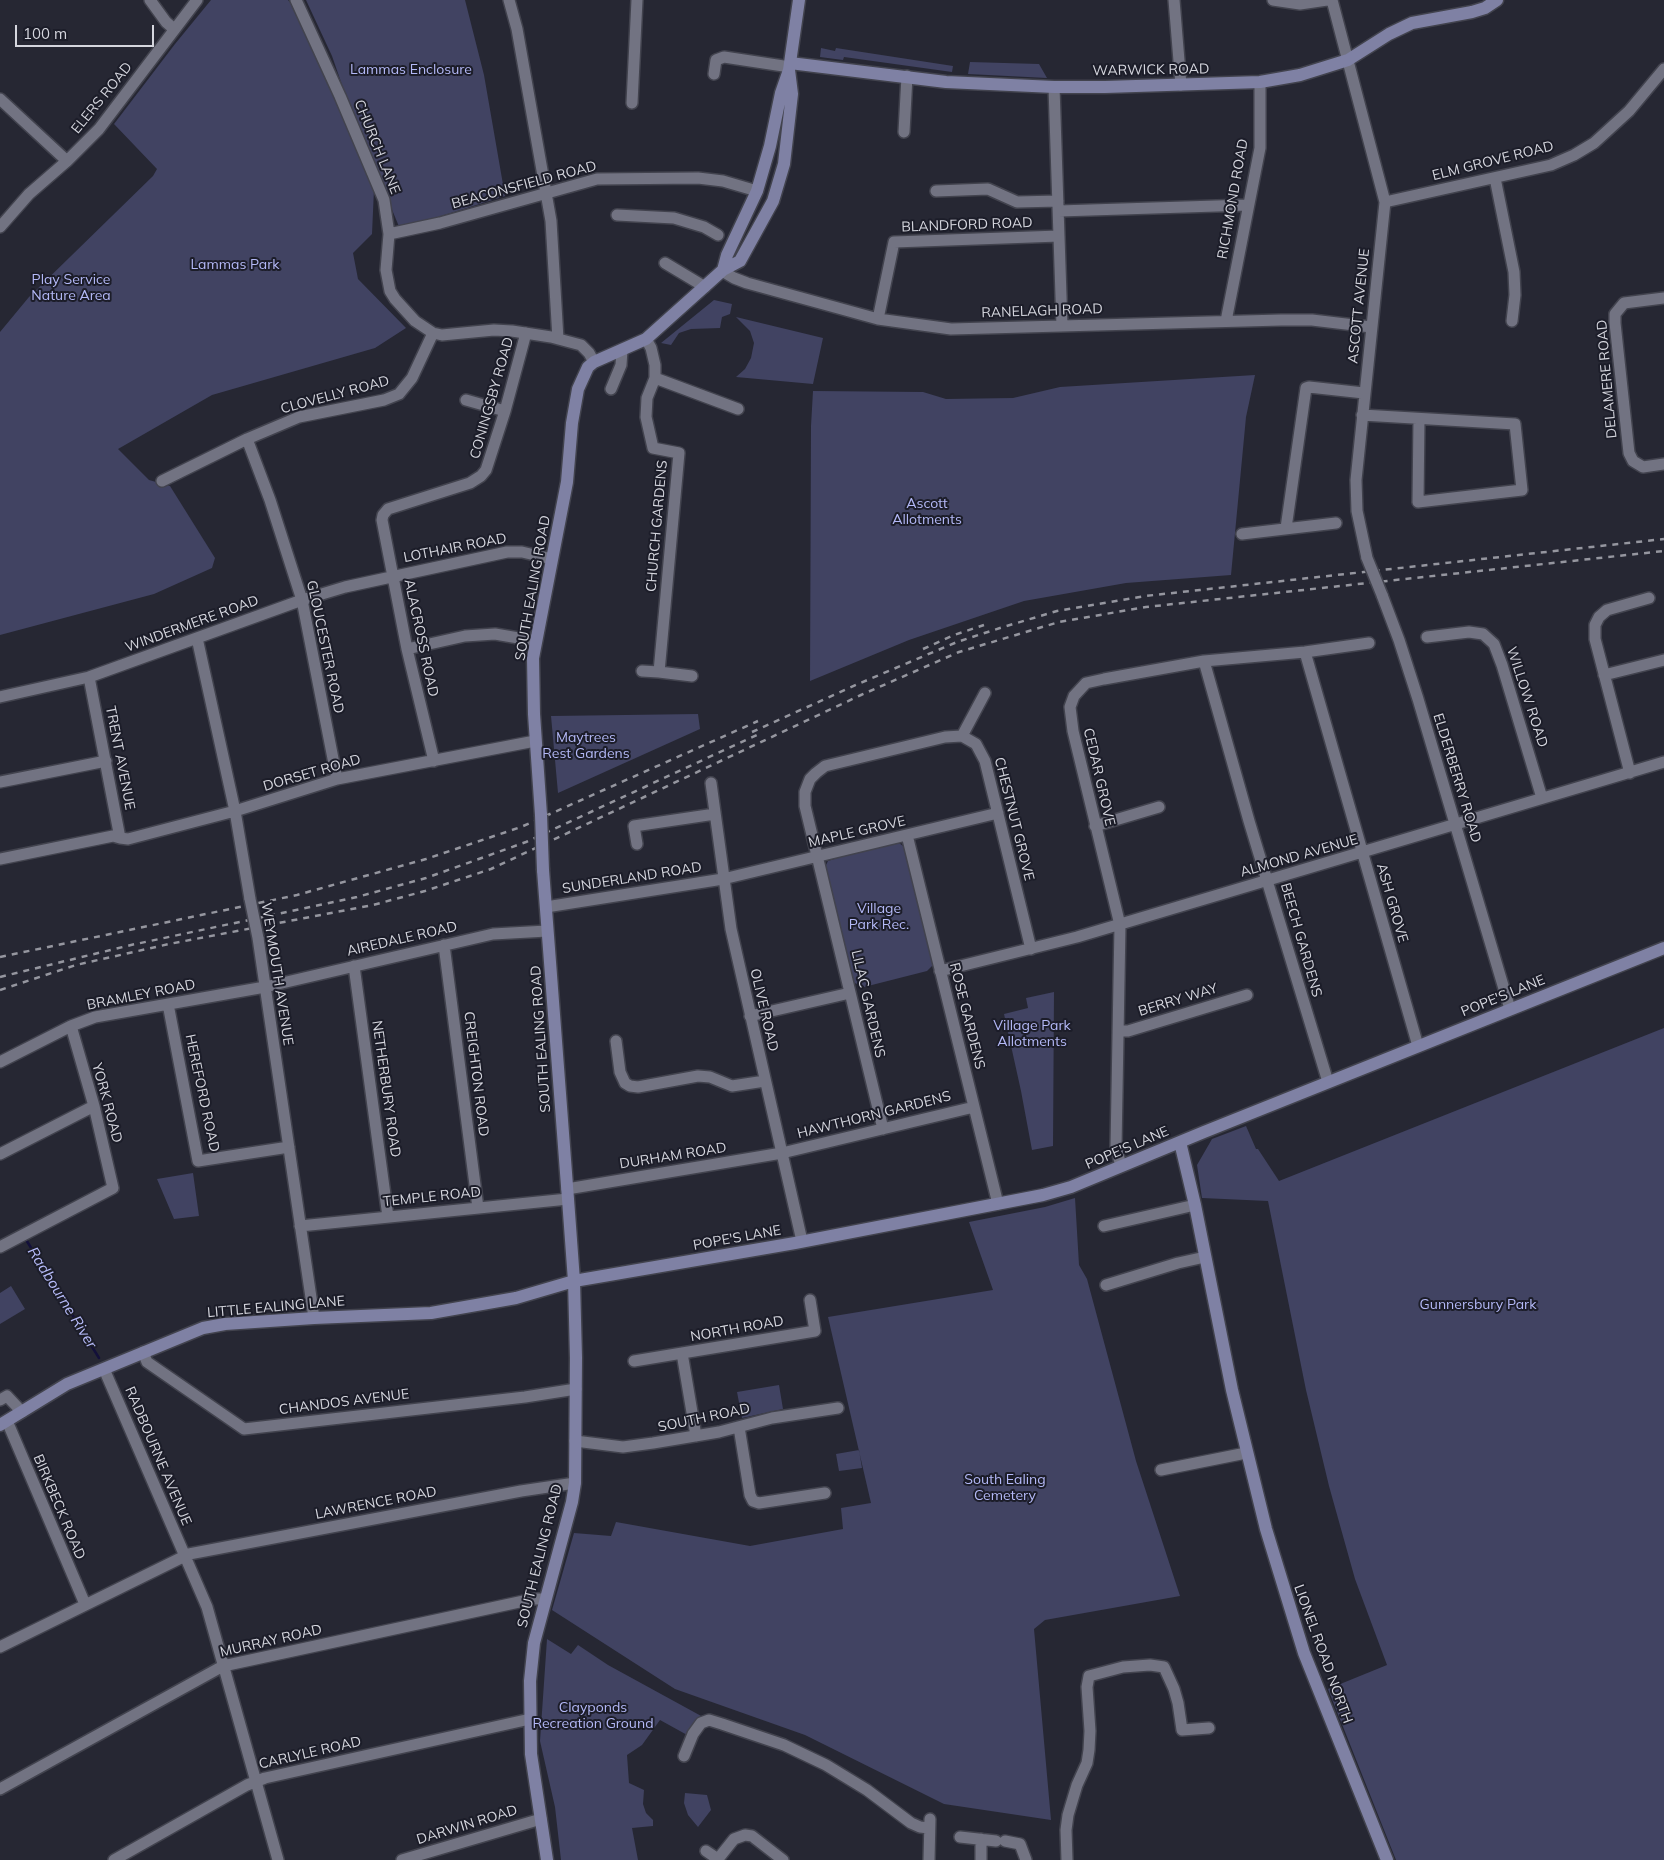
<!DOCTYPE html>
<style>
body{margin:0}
#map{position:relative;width:1664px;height:1860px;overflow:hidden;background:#262733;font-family:Mulish,sans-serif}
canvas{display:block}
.scale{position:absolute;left:15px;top:25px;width:139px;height:22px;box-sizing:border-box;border:2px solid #d5d6de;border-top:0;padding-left:6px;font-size:15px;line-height:18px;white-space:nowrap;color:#d5d6de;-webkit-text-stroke:4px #1c1d29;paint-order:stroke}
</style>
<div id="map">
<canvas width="1664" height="1860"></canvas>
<div class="scale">100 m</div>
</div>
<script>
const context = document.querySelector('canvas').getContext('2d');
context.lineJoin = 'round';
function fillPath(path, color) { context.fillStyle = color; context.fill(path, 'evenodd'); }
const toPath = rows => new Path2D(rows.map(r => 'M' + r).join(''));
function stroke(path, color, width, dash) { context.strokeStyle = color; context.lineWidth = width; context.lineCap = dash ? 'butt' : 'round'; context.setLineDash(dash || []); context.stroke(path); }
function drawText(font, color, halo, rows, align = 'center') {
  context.font = font + ' Mulish,sans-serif'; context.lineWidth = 4; context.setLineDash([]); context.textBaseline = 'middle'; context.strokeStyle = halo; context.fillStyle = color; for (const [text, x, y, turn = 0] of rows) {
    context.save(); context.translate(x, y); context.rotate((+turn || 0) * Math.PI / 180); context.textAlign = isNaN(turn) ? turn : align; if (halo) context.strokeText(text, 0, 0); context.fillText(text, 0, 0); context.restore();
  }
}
fillPath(toPath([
 [211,0,288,0,293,6,352,132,374,189,372,234,353,253,358,279,406,328,375,348,212,395,118,449,149,480,170,486,215,558,212,568,154,594,0,635,0,332,29,297,153,176,157,169,114,124,175,44],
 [306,0,465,0,484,75,505,196,400,229,350,108,332,56],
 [821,48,835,51,836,48,953,66,952,72,844,57,843,60,820,57],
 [970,62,1039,64,1047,78,968,74],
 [714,300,732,304,730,314,722,317,720,328,691,329,679,333,671,345,661,343],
 [736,317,823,338,813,384,736,377,745,369,751,358,754,343,750,331],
 [1255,375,1246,417,1231,575,1126,583,1024,601,909,640,810,681,811,426,813,391,923,392,946,399,1013,398,1060,387],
 [698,714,700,729,558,793,551,716],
 [899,843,907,849,935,963,927,971,864,987,850,981,823,871,828,861,865,849],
 [1054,992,1053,1146,1032,1150,1021,1091,1004,1014,1028,1008,1026,998],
 [1664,1028,1664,1860,1396,1860,1328,1689,1387,1665,1355,1579,1329,1486,1306,1390,1268,1201,1202,1198,1197,1165,1212,1139,1246,1126,1256,1149,1258,1149,1279,1181],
 [193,1173,199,1216,174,1219,157,1179],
 [1075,1198,1079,1265,1087,1279,1136,1461,1180,1596,1045,1620,1034,1629,1051,1820,944,1804,805,1735,675,1689,552,1610,574,1533,611,1536,616,1522,750,1546,843,1529,841,1508,871,1503,828,1317,993,1290,969,1222,1045,1207],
 [11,1286,25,1309,0,1324,0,1293],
 [779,1385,783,1409,742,1418,737,1392],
 [859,1450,862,1468,839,1471,836,1454],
 [547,1639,571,1654,578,1645,608,1665,703,1717,689,1736,660,1720,642,1745,627,1755,629,1783,644,1790,643,1804,646,1813,653,1820,653,1826,632,1828,638,1860,561,1860,555,1807,540,1741],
 [685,1793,707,1795,711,1810,698,1827,688,1815,684,1803]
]), '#414362');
stroke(toPath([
 [25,1238,99,1358]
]), '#13103a', 2.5);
const street = toPath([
 [150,0,166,22,174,29],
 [296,0,340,96,384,200,389,234,386,270,390,291,395,299,415,321,433,333,442,335,494,330,512,331,551,337,581,345,589,353,594,362],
 [509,0,517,29,551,221,558,339],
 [1174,0,1181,85],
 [1273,0,1300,4,1327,0],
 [1332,0,1385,202,1356,480,1357,511,1367,558],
 [714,74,716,60,724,57,790,67],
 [1054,87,1062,326],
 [0,99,67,161],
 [632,103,637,0],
 [904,132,907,76],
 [1495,178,1514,272,1515,295,1512,321],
 [936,191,988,189,1017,202,1058,201],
 [1385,202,1551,165,1574,155,1594,143,1629,111,1664,69],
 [1059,211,1248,205],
 [617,215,674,218,704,227,718,235],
 [0,227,29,194,67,161,99,129,197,0],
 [389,234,440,223,597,179,698,178,723,181,757,191],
 [665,263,705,287],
 [722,271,734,278,747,283,878,319,951,329,1281,320,1312,320,1371,327],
 [1664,298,1624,303,1615,314,1615,323,1629,453,1633,461,1643,467,1664,464],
 [878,319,894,242,1059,236],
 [1226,321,1260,148,1260,82],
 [646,339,651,348,655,365,655,378,647,398,646,417,653,448,679,453,659,672,692,676],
 [655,378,738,409],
 [611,389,621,365,622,350],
 [466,400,505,411],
 [1362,415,1515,424,1522,490,1418,502,1419,419],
 [247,439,270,500,302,600,337,779],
 [162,481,247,439,299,417,384,400,399,394,412,378,433,333],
 [1286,528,1306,388,1309,387,1364,393],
 [1242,534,1336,523],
 [1382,595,1399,640,1418,699,1510,1009],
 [1427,637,1469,632,1483,634,1494,644,1502,665,1542,798],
 [197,638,235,811,250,899],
 [407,649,465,636,495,634,536,641],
 [1305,652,1418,1046],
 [1204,661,1249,821,1328,1082],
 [642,671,659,672],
 [1604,675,1664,660],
 [89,677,120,838,128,839,235,811,337,779,535,741],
 [0,697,89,677,302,600,345,587,507,552,522,552,552,559],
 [962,736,985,693],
 [434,761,407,649,382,520,383,515,388,509,470,483,481,476,486,470,505,411,526,333],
 [1630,773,1595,639,1595,625,1599,617,1607,610,1649,598],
 [0,782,106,761],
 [711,783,731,929,802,1241],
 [1095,826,1159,807],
 [907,835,998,1204],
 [637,844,634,826,715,814],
 [0,859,113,836,120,838],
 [546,907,723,879,998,813],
 [258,938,314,1318],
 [444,945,478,1208],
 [354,966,388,1217],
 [940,971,1077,937,1664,762],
 [168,1004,198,1161,289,1147],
 [750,1016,850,993],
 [1118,1031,1128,1031,1247,995],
 [616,1041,620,1072,625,1083,630,1086,638,1087,698,1076,710,1077,732,1086,765,1081],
 [0,1062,71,1026,95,1017,265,987,493,934,547,931],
 [883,1129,805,806,805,792,810,779,816,773,825,766,945,737,962,736,976,744,985,761,1031,949],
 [0,1154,94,1106],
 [1121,1166,1116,1147,1120,925,1073,731,1070,707,1074,696,1086,683,1104,679,1204,661,1305,652,1369,643],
 [567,1189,782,1153,974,1107],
 [300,1226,568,1199],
 [1104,1226,1195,1205],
 [0,1247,113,1188,94,1106,71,1026],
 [1106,1285,1178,1263,1205,1257],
 [143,1352,147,1362,244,1429,525,1397,576,1389],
 [682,1353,696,1436],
 [634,1361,815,1331,810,1300],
 [104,1369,207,1607,278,1860],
 [0,1400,7,1396,22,1412],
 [7,1421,85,1604],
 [739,1427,750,1495,753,1501,759,1503,825,1493],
 [575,1441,623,1447,653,1443,719,1432,772,1418,838,1408],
 [1161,1470,1246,1453],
 [0,1647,189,1554,521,1491,575,1483],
 [684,1756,693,1734,701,1723,709,1720,722,1724,784,1745,826,1765,867,1790,911,1823,920,1827,929,1828],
 [0,1789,223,1666,533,1599,545,1599],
 [960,1837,996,1841],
 [981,1839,981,1860],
 [1005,1841,1020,1844,1026,1860],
 [706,1851,718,1859,734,1839,745,1835,752,1836,783,1860],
 [114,1860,247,1785,265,1778,530,1719],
 [402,1860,541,1819],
 [929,1860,930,1819],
 [1067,1860,1066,1830,1068,1815,1077,1785,1087,1763,1089,1750,1090,1731,1087,1687,1089,1676,1123,1667,1150,1665,1164,1667,1174,1689,1178,1703,1182,1730,1209,1728]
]);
const secondary = toPath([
 [790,63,946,82,1054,87,1105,87,1260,82,1300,75,1348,60,1389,34,1412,23,1472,12,1485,8,1497,0],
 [723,270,727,255,757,191,770,146,781,93,789,70,799,0],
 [541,815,534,714,533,658,567,482,572,423,578,389,588,367,594,362,646,339,723,270,740,261,773,201,784,164,792,94,789,70],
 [543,870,568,1199,574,1281,576,1358,575,1483,572,1502,534,1643,530,1681,531,1754,547,1860],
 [1180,1142,1195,1205,1232,1390,1266,1529,1304,1653,1387,1860],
 [0,1425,67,1384,203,1328,225,1324,314,1318,431,1313,516,1298,574,1281,795,1243,1043,1195,1071,1187,1204,1132,1664,948]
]);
stroke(street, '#42434e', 14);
stroke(secondary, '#42434e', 15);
stroke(street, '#727382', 11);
stroke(secondary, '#7f81a4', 12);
stroke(toPath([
 [923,649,954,635,984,625],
 [752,732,858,684,957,642,1000,628,1057,611,1145,596,1200,590,1664,539],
 [0,957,297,895,426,859,521,827,758,721],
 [0,977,131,945,357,897,426,878,526,842,761,733],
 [0,990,76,965,169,944,373,905,425,891,491,869,861,695,959,652,1059,622,1146,607,1664,551]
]), '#95969f', 2.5, [6, 6]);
const streetBridge = toPath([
 [1367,558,1382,595],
 [250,899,258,938]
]);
const secondaryBridge = toPath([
 [541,815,543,870]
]);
stroke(streetBridge, '#42434e', 14, []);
stroke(secondaryBridge, '#42434e', 15, []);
stroke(streetBridge, '#727382', 11);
stroke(secondaryBridge, '#7f81a4', 12);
drawText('14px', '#b4b9f7', '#1c1d29', [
 ["Lammas Enclosure",411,70],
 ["Lammas Park",235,265],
 ["Play Service",71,280],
 ["Nature Area",71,296],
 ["Ascott",927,504],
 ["Allotments",927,520],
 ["Maytrees",586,738],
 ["Rest Gardens",586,754],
 ["Village",879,909],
 ["Park Rec.",879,925],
 ["Village Park",1032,1026],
 ["Allotments",1032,1042],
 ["Gunnersbury Park",1478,1305],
 ["South Ealing",1005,1480],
 ["Cemetery",1005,1496],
 ["Clayponds",593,1708],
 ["Recreation Ground",593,1724]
]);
drawText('14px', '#d5d6de', '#1c1d29', [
 ["WARWICK ROAD",1151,70,-1],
 ["ELERS ROAD",102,98,-51],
 ["CHURCH LANE",377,147,68],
 ["ELM GROVE ROAD",1493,161,-14],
 ["BEACONSFIELD ROAD",524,185,-15],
 ["RICHMOND ROAD",1233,199,-80],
 ["BLANDFORD ROAD",967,225,-2],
 ["ASCOTT AVENUE",1359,306,-84],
 ["RANELAGH ROAD",1042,311,-2],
 ["DELAMERE ROAD",1607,379,-95],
 ["CLOVELLY ROAD",335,395,-15],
 ["CONINGSBY ROAD",492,398,-74],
 ["CHURCH GARDENS",657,526,-85],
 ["LOTHAIR ROAD",455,548,-11],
 ["SOUTH EALING ROAD",533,588,-80],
 ["WINDERMERE ROAD",192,624,-20],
 ["ALACROSS ROAD",421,638,78],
 ["GLOUCESTER ROAD",325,647,78],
 ["WILLOW ROAD",1527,697,72],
 ["TRENT AVENUE",120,758,79],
 ["DORSET ROAD",312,773,-16],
 ["CEDAR GROVE",1099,777,77],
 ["ELDERBERRY ROAD",1457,778,73],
 ["CHESTNUT GROVE",1014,819,76],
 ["MAPLE GROVE",857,832,-13],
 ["ALMOND AVENUE",1299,856,-16],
 ["SUNDERLAND ROAD",632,878,-9],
 ["ASH GROVE",1392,903,74],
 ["AIREDALE ROAD",402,939,-13],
 ["BEECH GARDENS",1301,940,74],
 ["WEYMOUTH AVENUE",277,974,81],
 ["BRAMLEY ROAD",141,995,-11],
 ["POPE'S LANE",1503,996,-22],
 ["BERRY WAY",1178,1000,-17],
 ["LILAC GARDENS",868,1004,77],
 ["OLIVE ROAD",764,1010,77],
 ["ROSE GARDENS",967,1016,76],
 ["SOUTH EALING ROAD",541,1039,-94],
 ["CREIGHTON ROAD",476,1074,83],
 ["NETHERBURY ROAD",386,1089,82],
 ["HEREFORD ROAD",202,1093,78],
 ["YORK ROAD",107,1103,75],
 ["HAWTHORN GARDENS",874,1115,-14],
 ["POPE'S LANE",1127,1148,-23],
 ["DURHAM ROAD",673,1156,-9],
 ["TEMPLE ROAD",432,1197,-6],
 ["POPE'S LANE",737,1238,-10],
 ["LITTLE EALING LANE",276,1307,-5],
 ["NORTH ROAD",737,1329,-10],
 ["CHANDOS AVENUE",344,1402,-7],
 ["SOUTH ROAD",704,1418,-12],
 ["RADBOURNE AVENUE",158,1456,67],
 ["LAWRENCE ROAD",376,1503,-11],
 ["BIRKBECK ROAD",59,1507,67],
 ["SOUTH EALING ROAD",540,1556,-76],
 ["MURRAY ROAD",271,1641,-13],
 ["LIONEL ROAD NORTH",1323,1654,70],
 ["CARLYLE ROAD",310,1753,-13],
 ["DARWIN ROAD",467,1825,-17]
]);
drawText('italic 15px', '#b7bcfa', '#1c1d29', [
 ["Radbourne River",62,1298,58]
]);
</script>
